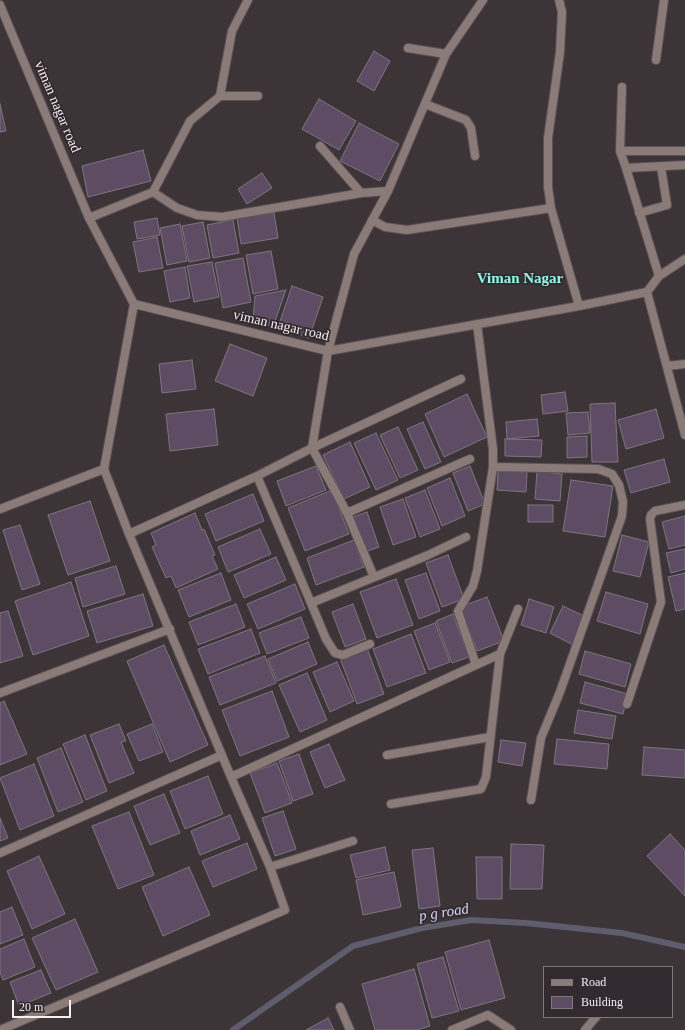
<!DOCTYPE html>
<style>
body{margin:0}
#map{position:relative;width:685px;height:1030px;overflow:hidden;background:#3d3438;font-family:"Times New Roman",serif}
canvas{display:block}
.legend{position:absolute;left:543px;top:966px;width:130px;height:52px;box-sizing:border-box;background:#322a2e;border:1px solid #80797c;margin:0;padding:5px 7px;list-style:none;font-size:12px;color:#f5eff1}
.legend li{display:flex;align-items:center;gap:8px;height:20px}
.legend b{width:20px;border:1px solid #80797c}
.scale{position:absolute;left:12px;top:1000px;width:59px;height:18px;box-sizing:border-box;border:2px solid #f5eff1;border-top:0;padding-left:5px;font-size:12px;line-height:14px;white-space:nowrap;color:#f5eff1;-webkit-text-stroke:3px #322a2e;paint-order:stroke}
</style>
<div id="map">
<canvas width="685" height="1030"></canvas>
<ul class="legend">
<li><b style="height:5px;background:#8a7a78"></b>Road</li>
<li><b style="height:11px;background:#5e4c65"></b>Building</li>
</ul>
<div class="scale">20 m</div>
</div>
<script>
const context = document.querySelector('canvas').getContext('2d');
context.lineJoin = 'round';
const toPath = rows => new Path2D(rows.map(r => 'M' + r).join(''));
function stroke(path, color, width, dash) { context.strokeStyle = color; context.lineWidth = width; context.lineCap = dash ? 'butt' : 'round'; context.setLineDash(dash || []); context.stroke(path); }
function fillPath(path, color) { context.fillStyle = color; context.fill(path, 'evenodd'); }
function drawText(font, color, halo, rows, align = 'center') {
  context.font = font + ' "Times New Roman",serif'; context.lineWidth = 3.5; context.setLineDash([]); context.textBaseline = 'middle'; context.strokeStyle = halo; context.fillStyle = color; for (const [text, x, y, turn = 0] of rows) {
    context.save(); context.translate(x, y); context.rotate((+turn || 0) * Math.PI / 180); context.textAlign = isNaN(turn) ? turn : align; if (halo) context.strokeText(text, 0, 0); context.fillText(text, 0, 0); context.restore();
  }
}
stroke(toPath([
 [233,1030,353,946,422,928,471,920,526,923,622,933,685,947]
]), '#5e5c6d', 6);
const building = toPath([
 [374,51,390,61,374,91,357,81,374,51],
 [319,99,356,121,339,150,302,129,319,99],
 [0,104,6,131,0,132,0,104],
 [359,123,399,144,380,181,340,161,359,123],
 [143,150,151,181,88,197,82,166,143,150],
 [262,173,272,188,247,204,238,189,262,173],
 [274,213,278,238,241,244,237,218,274,213],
 [157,218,160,235,137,239,134,222,157,218],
 [233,220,239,253,213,258,207,225,233,220],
 [203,222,210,258,189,262,182,226,203,222],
 [180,224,187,261,167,265,160,228,180,224],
 [157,237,163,268,139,272,133,242,157,237],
 [271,251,278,289,253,294,246,255,271,251],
 [243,258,251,302,223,308,215,263,243,258],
 [212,262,219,297,194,302,187,266,212,262],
 [185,267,190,298,170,302,164,271,185,267],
 [292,286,323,297,309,338,278,327,292,286],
 [286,290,273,327,253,320,255,296,286,290],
 [230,344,267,358,253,396,215,381,230,344],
 [192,360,196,389,162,393,159,364,192,360],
 [565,392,568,411,543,414,541,395,565,392],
 [467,394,487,437,444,457,425,414,467,394],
 [615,403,618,462,592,462,590,404,615,403],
 [214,409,218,445,170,451,166,414,214,409],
 [656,409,664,438,626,449,618,420,656,409],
 [588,412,590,433,568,435,566,413,588,412],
 [537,419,539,436,507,439,506,422,537,419],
 [423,422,441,462,425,469,407,429,423,422],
 [398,427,418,470,400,478,380,435,398,427],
 [376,433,398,480,376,490,354,443,376,433],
 [587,436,587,457,567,458,567,437,587,436],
 [505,439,542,440,541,457,505,456,505,439],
 [350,442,370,487,344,499,323,455,350,442],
 [664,459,670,482,631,493,624,470,664,459],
 [316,466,326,490,286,506,277,481,316,466],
 [470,466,485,504,468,511,453,473,470,466],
 [498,471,527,472,526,492,497,490,498,471],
 [537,471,562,474,560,501,535,499,537,471],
 [450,478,465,516,442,526,427,488,450,478],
 [571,480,613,486,605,537,563,531,571,480],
 [332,490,349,534,305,551,288,508,332,490],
 [425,490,440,529,420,537,405,498,425,490],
 [253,494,264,521,216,541,205,514,253,494],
 [403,499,416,537,393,545,380,507,403,499],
 [90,501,110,561,68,575,48,515,90,501],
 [528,505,553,505,553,522,528,522,528,505],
 [367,512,379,547,365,552,353,517,367,512],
 [195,513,202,530,204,529,215,555,212,556,218,569,176,588,171,576,166,578,152,547,156,545,151,533,195,513],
 [685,516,685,545,669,549,662,522,685,516],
 [20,525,40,584,22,590,3,530,20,525],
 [260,529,271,554,228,572,218,547,260,529],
 [622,535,649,542,640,577,613,571,622,535],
 [354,540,364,567,316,585,307,558,354,540],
 [685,549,685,569,671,573,666,553,685,549],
 [448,555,464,599,442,607,426,563,448,555],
 [276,557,286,580,244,598,234,575,276,557],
 [116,566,125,594,83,607,75,578,116,566],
 [221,573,231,600,189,617,178,590,221,573],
 [426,573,440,611,419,619,405,580,426,573],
 [685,573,685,609,676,611,668,577,685,573],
 [396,579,413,625,377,638,360,592,396,579],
 [71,582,89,636,33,655,15,601,71,582],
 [295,584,305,609,258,629,247,604,295,584],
 [606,592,648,604,640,634,597,621,606,592],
 [143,594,153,626,97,643,87,611,143,594],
 [487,597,504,641,477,651,460,607,487,597],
 [529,599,554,607,546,633,521,625,529,599],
 [236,604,245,627,198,645,189,622,236,604],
 [353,604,366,639,345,647,332,612,353,604],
 [563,606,586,617,573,645,550,633,563,606],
 [8,611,23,656,0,663,0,613,8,611],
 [453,614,469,657,452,663,436,621,453,614],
 [301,617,309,638,267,654,259,633,301,617],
 [435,623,450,662,429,670,414,631,435,623],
 [251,629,260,653,208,674,198,649,251,629],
 [411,634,426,673,387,687,373,649,411,634],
 [308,642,317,664,277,681,268,659,308,642],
 [164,645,208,745,170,762,127,661,164,645],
 [367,648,384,694,357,704,340,658,367,648],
 [585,651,631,664,625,687,579,674,585,651],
 [265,656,276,683,220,705,209,677,265,656],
 [337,662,354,701,330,712,313,672,337,662],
 [307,673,327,720,300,732,279,685,307,673],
 [585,682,628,694,623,714,580,703,585,682],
 [272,691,289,737,240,756,222,710,272,691],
 [4,701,27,754,0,765,0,703,4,701],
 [578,710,616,716,612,739,574,733,578,710],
 [119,724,126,741,121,742,134,773,109,783,90,735,119,724],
 [152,724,163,752,139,761,127,734,152,724],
 [85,735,107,791,86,800,63,744,85,735],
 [557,739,609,744,607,769,554,764,557,739],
 [501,740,526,743,522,766,498,762,501,740],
 [329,744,345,780,325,788,310,752,329,744],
 [644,747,685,750,685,778,642,775,644,747],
 [61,748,83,802,58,812,37,758,61,748],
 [299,754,313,794,293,801,279,761,299,754],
 [277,763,292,803,265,813,250,773,277,763],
 [34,764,54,816,20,830,0,778,34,764],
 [208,776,223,814,185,829,170,791,208,776],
 [164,794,180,833,150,845,134,806,164,794],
 [283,811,296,849,275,856,262,818,283,811],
 [129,812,154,875,118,889,92,826,129,812],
 [230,815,240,839,200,855,191,831,230,815],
 [0,818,8,838,0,841,0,818],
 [670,834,685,850,685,896,647,856,670,834],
 [247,843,257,869,213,887,202,861,247,843],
 [511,844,544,845,542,889,510,889,511,844],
 [385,847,390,870,356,878,350,855,385,847],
 [433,848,440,906,419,909,412,850,433,848],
 [39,856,65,914,32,929,7,871,39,856],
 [476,857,502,857,502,899,477,899,476,857],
 [189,867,210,915,163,936,142,887,189,867],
 [394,872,401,907,363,915,356,880,394,872],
 [12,907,23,935,0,944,0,912,12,907],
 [75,919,98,972,56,990,32,938,75,919],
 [24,939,35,967,3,980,0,972,0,949,24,939],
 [489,940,505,998,461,1010,445,952,489,940],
 [443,957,459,1011,432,1018,417,964,443,957],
 [414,969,430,1026,417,1030,375,1030,362,984,414,969],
 [41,970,51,993,19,1006,10,982,41,970],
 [328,1018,334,1030,306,1030,328,1018]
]);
fillPath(building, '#5e4c65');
stroke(building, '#7c767e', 1);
const minor = toPath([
 [559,0,562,12,560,52,548,138,548,187,551,208,579,306],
 [0,5,89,218,134,304,328,351,579,306,647,292],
 [408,48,446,54],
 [656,60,664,0],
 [622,87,620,151,626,168,685,165],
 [220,96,258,96],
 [425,104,466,120,471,128,475,156],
 [320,146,361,193],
 [620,151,685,151],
 [626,168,659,276],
 [153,192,190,121,220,96,232,31,248,0],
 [639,213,667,205,661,167],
 [89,218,153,192,177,208,197,215,222,217,361,193,388,191],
 [372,220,385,227,407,230,551,208],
 [647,292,685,435],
 [647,292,659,276,685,259],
 [134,304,104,469,129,534,231,777],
 [667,366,685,364],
 [493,467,598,469,612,474,619,485,623,502,622,516,560,692,541,738,531,800],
 [257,476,311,603],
 [0,509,104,469],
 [347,513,470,459],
 [129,534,257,476,312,448,461,379],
 [374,577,347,513,312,448,328,351,354,254,388,191,446,54,483,0],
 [370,644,343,655,335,653,326,639,311,603,426,556,466,537],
 [476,665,458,611,473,586,477,571,493,467,493,449,477,324],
 [0,693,170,629],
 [627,704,661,602,650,519,651,515,655,511,685,505],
 [387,755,490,737],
 [391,804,481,789,486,777,500,654,518,609],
 [0,853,222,755],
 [270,867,353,841],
 [340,1007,350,1030],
 [0,1030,285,910,270,867,231,777,500,654],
 [452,1030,488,1015,511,1030],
 [585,1030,596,1017]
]);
stroke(minor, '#5a5256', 10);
stroke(minor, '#8a7a78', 8);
drawText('14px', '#f5eff1', '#322a2e', [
 ["viman nagar road",57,107,67],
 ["viman nagar road",281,326,13]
]);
drawText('bold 15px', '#92f9e8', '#322a2e', [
 ["Viman Nagar",520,279]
]);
drawText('italic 15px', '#d6d8f9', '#322a2e', [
 ["p g road",444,913,-9]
]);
</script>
